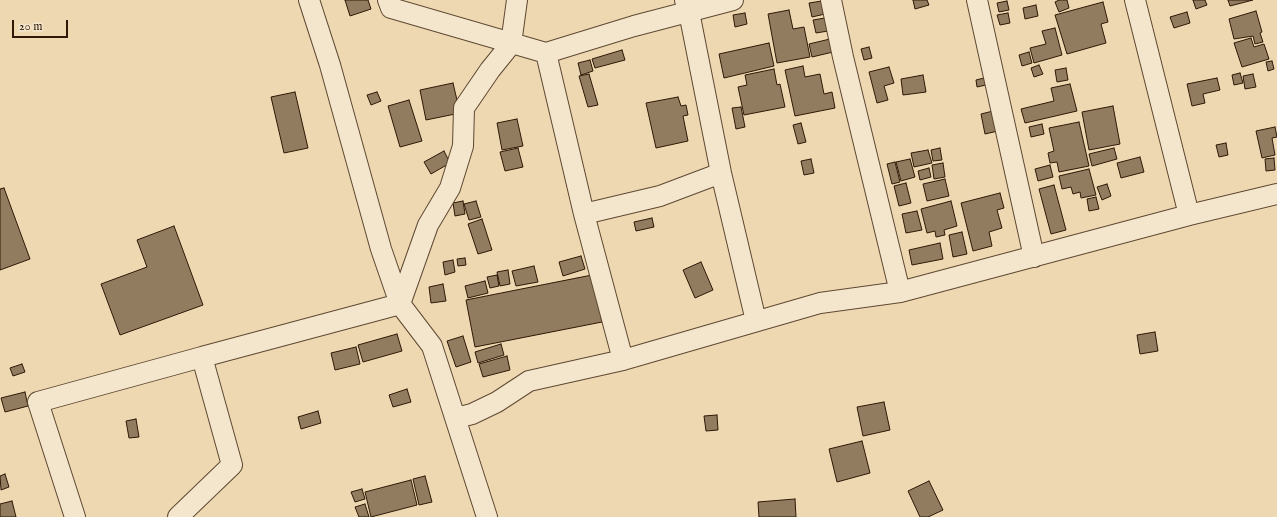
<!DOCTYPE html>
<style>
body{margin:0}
#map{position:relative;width:1277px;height:517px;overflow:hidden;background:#eed8b2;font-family:"IM FELL English",serif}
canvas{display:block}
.scale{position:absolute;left:12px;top:20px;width:56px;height:18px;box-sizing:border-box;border:2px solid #2e1806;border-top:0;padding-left:5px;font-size:12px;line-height:14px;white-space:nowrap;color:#2e1806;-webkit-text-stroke:3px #f4e6cd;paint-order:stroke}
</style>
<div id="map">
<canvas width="1277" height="517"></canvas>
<div class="scale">20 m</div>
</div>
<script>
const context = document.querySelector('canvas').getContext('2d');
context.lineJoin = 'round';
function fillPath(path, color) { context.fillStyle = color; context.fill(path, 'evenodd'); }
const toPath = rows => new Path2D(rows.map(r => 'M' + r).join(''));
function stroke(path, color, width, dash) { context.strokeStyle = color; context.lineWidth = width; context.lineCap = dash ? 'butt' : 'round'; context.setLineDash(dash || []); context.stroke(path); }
const building = toPath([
 [345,0,368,0,371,9,350,16,345,0],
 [913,0,927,0,929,5,915,9,913,0],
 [1059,0,1067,0,1069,8,1059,12,1055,2,1059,0],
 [1193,0,1205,0,1207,5,1196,9,1193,0],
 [1228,0,1253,0,1230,6,1228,0],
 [822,1,825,14,812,17,809,3,822,1],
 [1007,1,1009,10,999,12,997,3,1007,1],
 [1103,2,1108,22,1101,24,1106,43,1067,54,1055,15,1103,2],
 [1036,5,1038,16,1025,19,1023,8,1036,5],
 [789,10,793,29,804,27,810,57,777,63,768,14,789,10],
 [1256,11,1262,32,1260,33,1263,42,1255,44,1253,36,1234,39,1229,19,1256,11],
 [1187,12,1190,23,1174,28,1170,17,1187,12],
 [745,13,747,24,735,27,733,15,745,13],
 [1008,13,1010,23,1000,25,997,15,1008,13],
 [825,18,828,31,816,33,813,20,825,18],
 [1055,28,1062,55,1034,63,1030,48,1046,44,1042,31,1055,28],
 [1251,38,1254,47,1264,44,1269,59,1242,67,1234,43,1251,38],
 [830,39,833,52,812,57,809,44,830,39],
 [769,43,774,66,724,78,719,54,769,43],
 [869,47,872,58,864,60,861,49,869,47],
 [622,50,625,60,595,68,592,59,622,50],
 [1029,52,1032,63,1022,66,1019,55,1029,52],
 [590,60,593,71,581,75,578,63,590,60],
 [1272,61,1274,69,1268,71,1266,62,1272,61],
 [1039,65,1043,74,1034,77,1031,68,1039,65],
 [803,66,805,77,820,74,824,94,832,92,835,108,795,116,785,70,803,66],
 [889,67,894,83,884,86,888,100,877,103,869,72,889,67],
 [1066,68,1068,80,1057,82,1055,70,1066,68],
 [774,69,777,85,780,84,785,107,744,115,738,87,747,85,745,75,774,69],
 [1240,73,1243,83,1234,85,1232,75,1240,73],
 [589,74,598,105,588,107,579,76,589,74],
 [1253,74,1256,87,1245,89,1243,76,1253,74],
 [923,75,926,92,903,95,901,79,923,75],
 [984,78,986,85,977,87,976,80,984,78],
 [1217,78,1220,90,1203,94,1205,103,1192,106,1187,84,1217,78],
 [453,83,460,113,426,120,420,90,453,83],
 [1070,84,1077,111,1025,123,1021,109,1054,101,1051,88,1070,84],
 [295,92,308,148,284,153,271,97,295,92],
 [377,92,381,101,371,105,367,95,377,92],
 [678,97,681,106,686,105,688,115,683,116,688,141,656,148,646,103,678,97],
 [409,100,422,141,400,147,388,106,409,100],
 [1113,106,1120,144,1089,150,1082,112,1113,106],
 [741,107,745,127,736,129,732,108,741,107],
 [993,111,998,131,985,134,981,114,993,111],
 [517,119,523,146,502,150,497,123,517,119],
 [1079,122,1089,166,1059,172,1057,162,1050,163,1048,153,1054,151,1049,128,1079,122],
 [801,123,806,142,798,144,793,125,801,123],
 [1042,124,1044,134,1031,137,1029,127,1042,124],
 [1275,127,1277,137,1272,138,1275,155,1262,158,1256,131,1275,127],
 [1226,143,1228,155,1219,157,1216,145,1226,143],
 [518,148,523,167,505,171,500,152,518,148],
 [940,148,942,160,933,161,931,150,940,148],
 [1114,148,1117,159,1092,166,1089,154,1114,148],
 [928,150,932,163,914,167,911,153,928,150],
 [444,151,450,163,431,174,424,162,444,151],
 [1140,157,1144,172,1121,178,1117,163,1140,157],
 [1274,158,1275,170,1266,171,1265,159,1274,158],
 [811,159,814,173,804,175,801,161,811,159],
 [910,159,915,177,901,181,896,162,910,159],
 [895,162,900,182,892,184,887,164,895,162],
 [943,163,945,177,934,179,932,165,943,163],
 [1050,165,1053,177,1038,181,1035,169,1050,165],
 [929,168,931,177,920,180,918,171,929,168],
 [1089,169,1096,195,1081,198,1080,192,1073,194,1071,187,1062,189,1059,176,1089,169],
 [945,179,949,196,927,201,923,184,945,179],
 [906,183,911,203,899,206,894,186,906,183],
 [1107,184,1111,196,1102,200,1097,187,1107,184],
 [1054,185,1066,230,1051,234,1039,189,1054,185],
 [4,188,30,259,0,270,0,189,4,188],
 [1000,193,1004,208,997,210,1002,228,989,232,992,246,973,251,961,203,1000,193],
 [1096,197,1099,209,1089,211,1087,199,1096,197],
 [463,201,465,214,455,216,453,203,463,201],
 [476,201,481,217,469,220,464,204,476,201],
 [951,201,957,226,944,230,945,235,936,237,935,231,927,233,921,209,951,201],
 [917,211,922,230,906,233,902,214,917,211],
 [652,218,654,227,636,231,634,222,652,218],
 [482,219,492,250,478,254,468,224,482,219],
 [174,226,203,305,120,335,101,284,147,267,137,240,174,226],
 [962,232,967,254,953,257,949,235,962,232],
 [940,243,943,259,912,265,909,250,940,243],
 [581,256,585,269,563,276,559,262,581,256],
 [465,258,466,265,458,266,457,259,465,258],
 [453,260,455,272,445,275,443,262,453,260],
 [701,262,713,290,695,298,683,270,701,262],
 [534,266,538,282,516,286,512,271,534,266],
 [508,270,510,284,500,286,497,272,508,270],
 [497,275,499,286,490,288,487,277,497,275],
 [592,275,602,322,475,347,466,300,592,275],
 [485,281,488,293,468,298,465,286,485,281],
 [443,284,446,301,431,303,429,287,443,284],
 [1155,332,1158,351,1140,354,1137,335,1155,332],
 [397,334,402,351,363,362,358,345,397,334],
 [463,336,471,362,456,367,447,341,463,336],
 [501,344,504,355,478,363,475,352,501,344],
 [356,347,360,364,335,370,331,353,356,347],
 [507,356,510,370,483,377,479,364,507,356],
 [22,364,25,372,13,376,10,368,22,364],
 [407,389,411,402,393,407,389,395,407,389],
 [25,392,28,406,5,412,1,398,25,392],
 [884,402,890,430,863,436,857,407,884,402],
 [318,411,321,423,301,429,298,417,318,411],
 [717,415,718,430,706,431,704,416,717,415],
 [136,419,139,437,129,438,126,421,136,419],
 [862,441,870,473,837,482,829,449,862,441],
 [5,474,9,487,1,490,0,476,5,474],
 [425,476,432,502,419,505,413,479,425,476],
 [411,480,417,505,371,517,365,492,411,480],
 [929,481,943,510,928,517,920,517,908,491,929,481],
 [362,489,365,499,355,502,351,492,362,489],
 [795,499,796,517,759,517,758,502,795,499],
 [12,501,16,517,0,517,0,504,12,501],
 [365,504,369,517,359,517,355,507,365,504]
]);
fillPath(building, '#927c5f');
stroke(building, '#2e1806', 1);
const minor = toPath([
 [309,0,330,65,381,249,400,304,432,346,487,517],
 [388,0,391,8,546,53,634,26,733,0],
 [685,0,689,12,721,173,756,321],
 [831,0,843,57,900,292],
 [977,0,1034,257],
 [1135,0,1189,215],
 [546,53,584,214,623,360],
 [584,214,660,196,721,173],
 [456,418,472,414,497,402,529,381,623,360,820,303,900,292,1189,215,1277,194],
 [75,517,38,402,202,357],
 [178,517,232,465,202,357,400,304,428,225,450,188,463,146,464,108,490,70,511,44,517,0]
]);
stroke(minor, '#5e4831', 22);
stroke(minor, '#f4e6cd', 20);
</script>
